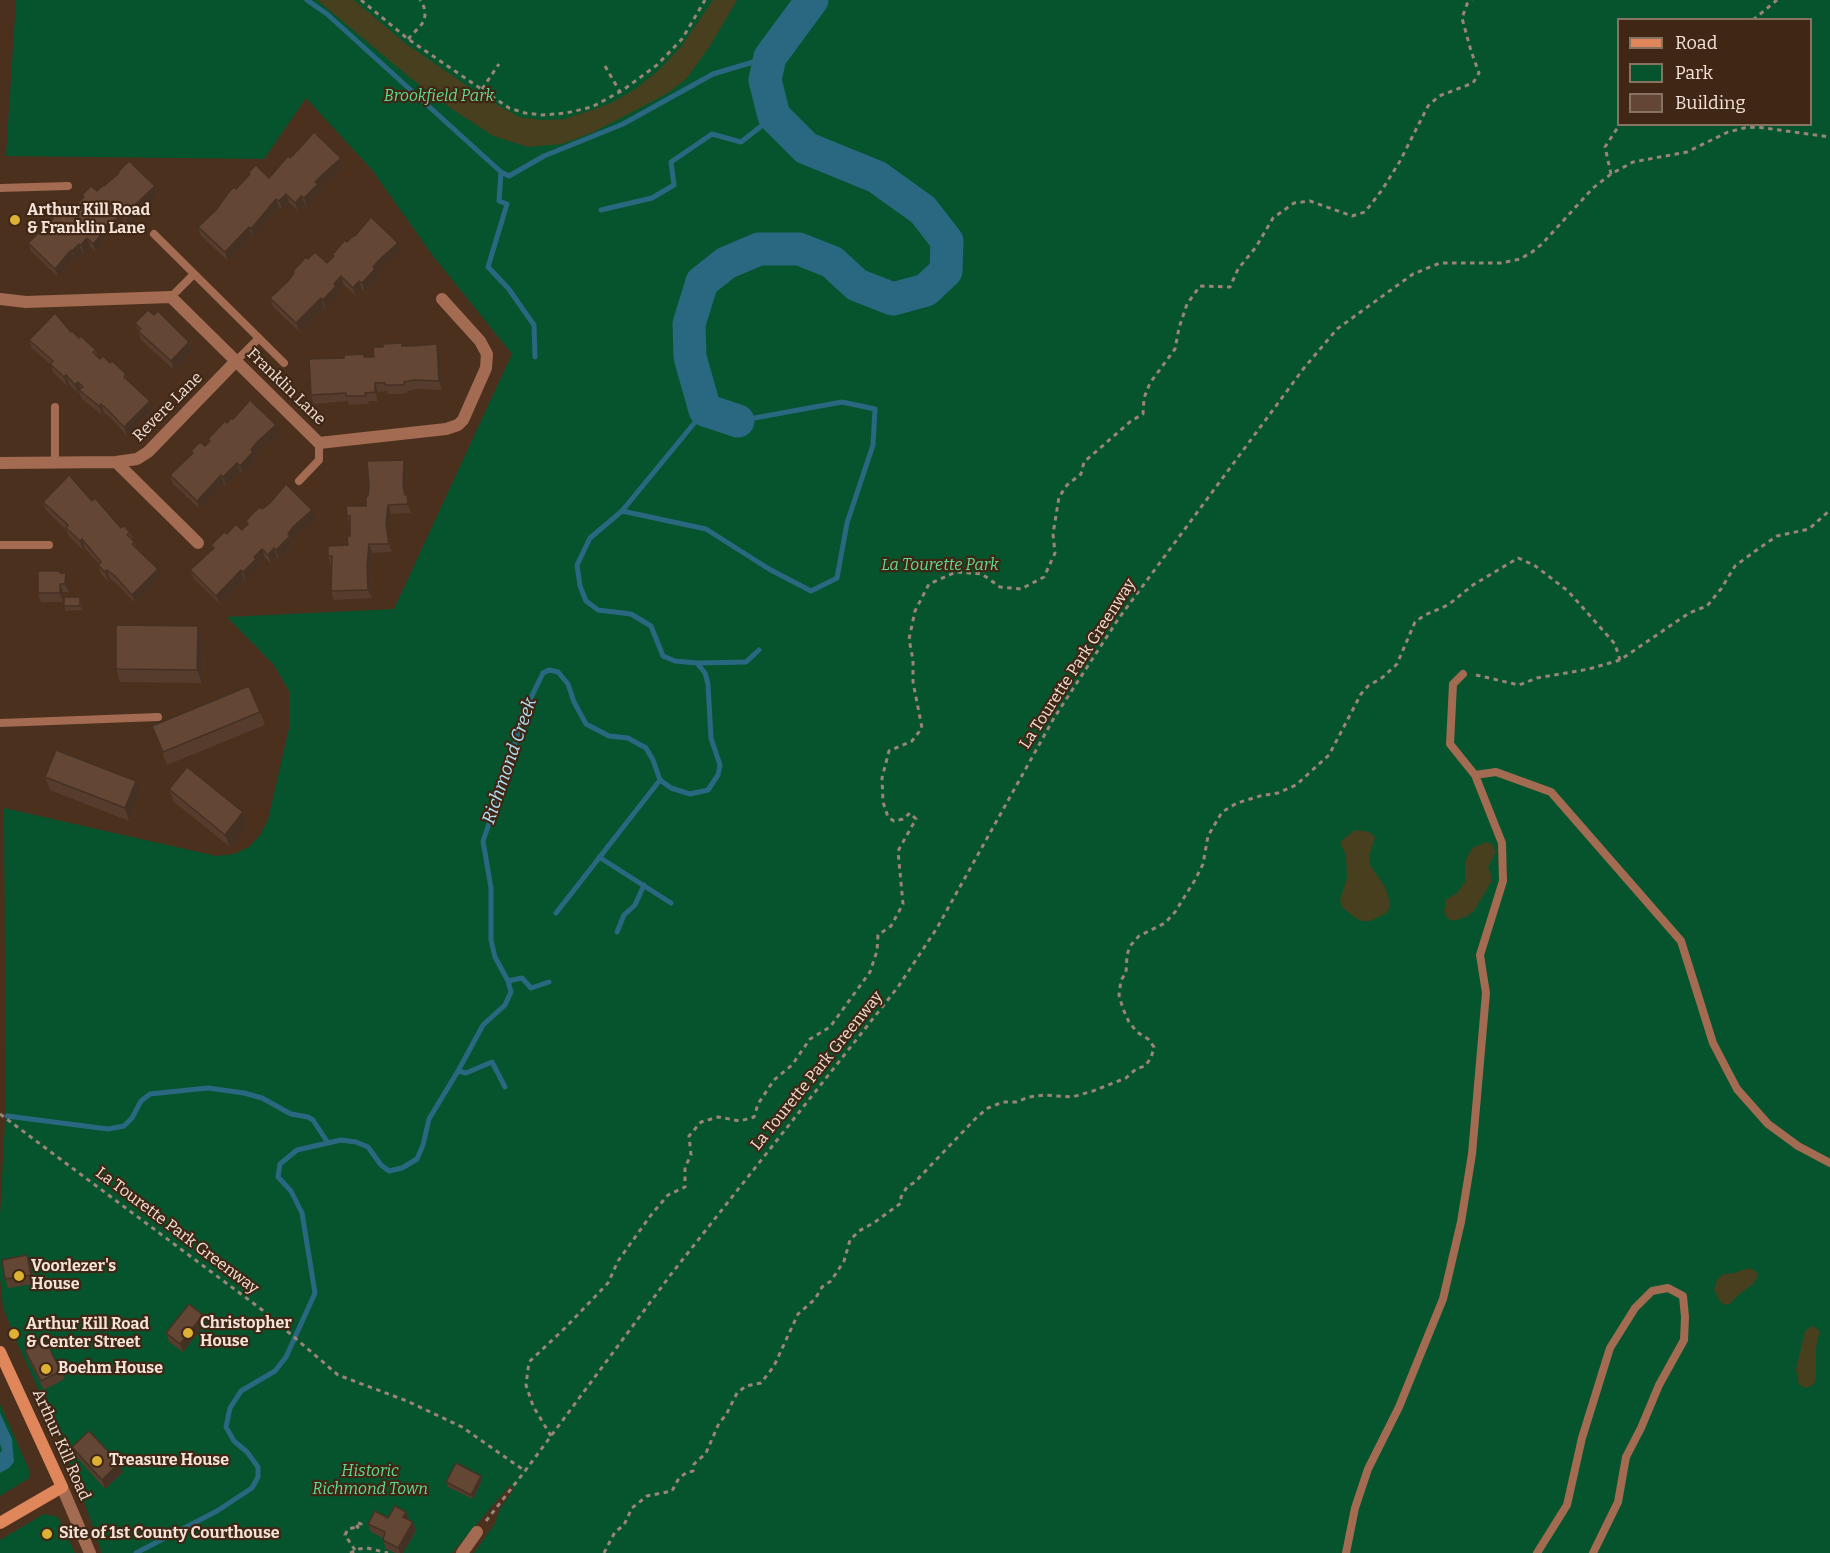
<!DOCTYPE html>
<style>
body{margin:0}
#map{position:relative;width:1830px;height:1553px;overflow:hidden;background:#4b301e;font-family:Bitter,serif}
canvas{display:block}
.legend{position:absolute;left:1617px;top:18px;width:195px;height:108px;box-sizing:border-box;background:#402614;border:2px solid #887262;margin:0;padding:8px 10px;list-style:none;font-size:18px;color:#f4e3d8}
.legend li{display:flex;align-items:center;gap:12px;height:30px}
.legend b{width:30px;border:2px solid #887262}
</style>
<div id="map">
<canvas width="1830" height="1553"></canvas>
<ul class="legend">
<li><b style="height:8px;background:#df865b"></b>Road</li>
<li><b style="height:16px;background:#05542e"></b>Park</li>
<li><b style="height:16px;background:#634634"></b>Building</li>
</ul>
</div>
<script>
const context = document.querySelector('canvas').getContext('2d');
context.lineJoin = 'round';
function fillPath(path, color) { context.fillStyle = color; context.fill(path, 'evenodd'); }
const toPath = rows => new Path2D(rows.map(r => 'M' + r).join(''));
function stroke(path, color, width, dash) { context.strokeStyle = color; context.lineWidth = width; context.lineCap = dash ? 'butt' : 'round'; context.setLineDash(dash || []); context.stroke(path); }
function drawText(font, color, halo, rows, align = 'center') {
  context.font = font + ' Bitter,serif'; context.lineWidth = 4.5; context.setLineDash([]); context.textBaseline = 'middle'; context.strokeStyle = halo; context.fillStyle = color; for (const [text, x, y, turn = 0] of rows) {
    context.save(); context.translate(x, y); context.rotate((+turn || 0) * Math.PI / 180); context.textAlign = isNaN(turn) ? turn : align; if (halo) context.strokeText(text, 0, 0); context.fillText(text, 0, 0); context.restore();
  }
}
fillPath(toPath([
 [16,0,1830,0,1830,1553,474,1553,494,1525,500,1509,514,1489,510,1485,452,1553,102,1553,81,1492,47,1407,18,1345,3,1307,0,1277,0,1216,6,1105,4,808,216,856,234,854,249,847,260,835,268,820,289,728,289,691,274,665,227,617,394,609,512,354,433,256,372,170,306,98,264,159,6,156],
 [1618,20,1810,20,1810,124,1618,124],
 [0,1404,30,1472,29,1478,0,1496],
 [44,1514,58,1517,75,1553,0,1553,0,1540]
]), '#05542e');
fillPath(toPath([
 [317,0,354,0,405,43,482,96,519,117,542,120,565,119,609,104,634,90,659,70,680,48,713,0,737,0,710,46,687,78,668,93,594,132,562,144,528,147,493,136,452,109,413,80],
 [1355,830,1369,832,1375,837,1369,857,1370,865,1385,887,1390,902,1390,908,1385,914,1370,921,1361,921,1354,917,1342,907,1340,900,1347,878,1346,856,1340,842],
 [1486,842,1492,844,1496,852,1488,867,1492,877,1491,882,1474,911,1466,917,1453,921,1447,918,1444,912,1446,900,1458,892,1465,882,1465,862,1472,848],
 [1749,1268,1757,1272,1758,1276,1753,1284,1737,1296,1730,1304,1725,1305,1720,1302,1714,1289,1717,1280,1723,1274,1734,1273],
 [1812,1326,1819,1330,1819,1334,1816,1349,1816,1379,1814,1384,1807,1388,1799,1385,1796,1369,1805,1331]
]), '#473f1e');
fillPath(toPath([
 [0,1413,12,1439,14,1462,9,1468,0,1473,0,1453,2,1450,0,1444]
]), '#2a6780');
stroke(toPath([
 [307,0,327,14,501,172,509,176,544,156,623,124,713,74,770,57],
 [501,172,499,201,507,204,488,267,508,288,534,325,535,357],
 [601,210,652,198,674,185,671,162,712,134,741,142,774,116],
 [622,511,705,410],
 [697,663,746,662,759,650],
 [599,857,671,903],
 [556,913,660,780],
 [617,932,624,915,635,905,644,885],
 [508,981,522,978,531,988,549,982],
 [458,1071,466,1073,492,1062,505,1087],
 [7,1116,108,1129,124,1126,132,1118,141,1101,150,1094,208,1088,244,1093,262,1098,291,1114,308,1117,313,1120,328,1143],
 [136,1553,217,1511,252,1488,258,1477,258,1467,247,1452,234,1441,226,1427,230,1408,241,1391,275,1371,286,1357,315,1293,302,1213,291,1191,278,1177,280,1164,297,1150,341,1140,356,1142,368,1147,381,1165,389,1171,402,1168,417,1159,423,1145,429,1119,458,1071,483,1025,505,1005,511,992,508,981,495,957,491,940,491,888,483,841,508,769,523,714,543,673,549,670,558,672,568,684,574,702,586,724,609,736,628,738,646,748,653,760,660,780,671,788,690,794,708,790,718,775,720,765,711,738,708,684,705,673,697,663,675,661,663,656,651,626,631,614,598,610,586,601,580,586,577,565,590,538,622,511,706,529,769,569,811,591,837,578,847,523,873,445,875,409,842,402,738,421]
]), '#2a6780', 5);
stroke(toPath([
 [738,421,705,410,690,357,689,324,702,282,726,263,759,249,799,249,832,262,857,285,893,299,926,290,946,271,947,241,923,210,877,177,806,148,774,116,765,80,770,57,812,0]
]), '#2a6780', 33);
stroke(toPath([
 [361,0,408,39,509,108,525,113,543,115,566,113,592,107,623,90,657,65,682,39,705,0],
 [1753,20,1777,0],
 [408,39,422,24,425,16,424,7,420,0],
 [605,66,620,92],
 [482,89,499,64],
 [1611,174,1605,147,1620,124],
 [1476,675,1519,685,1537,678,1589,669,1620,660,1689,613,1707,606,1721,589,1735,566,1758,549,1777,536,1809,529,1830,510],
 [0,1114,265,1312,338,1375,407,1401,462,1427,525,1471],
 [551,1436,533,1406,526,1385,529,1362,565,1328,608,1283,618,1261,651,1215,668,1195,685,1187,685,1167,691,1155,689,1136,701,1122,718,1117,740,1121,754,1117,758,1104,774,1080,792,1065,810,1039,830,1027,870,972,877,951,878,935,891,926,903,904,898,851,916,819,910,813,903,819,894,821,888,817,883,802,882,778,889,751,912,741,922,728,913,682,913,660,909,639,915,611,929,584,956,572,982,574,1000,587,1021,589,1044,577,1055,553,1053,534,1059,497,1067,485,1081,474,1084,462,1131,421,1143,414,1144,398,1150,383,1175,349,1179,328,1187,304,1200,286,1230,287,1238,269,1256,247,1273,218,1294,203,1310,201,1352,216,1365,212,1382,190,1400,161,1428,106,1439,96,1473,83,1479,73,1471,51,1462,18,1467,4,1472,0],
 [486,1521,525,1471,672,1273,898,987,937,928,1054,718,1119,618,1304,368,1337,329,1413,274,1440,263,1501,263,1520,259,1532,252,1542,244,1593,188,1611,174,1633,162,1687,152,1728,132,1744,128,1757,127,1830,137],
 [358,1523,361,1524,361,1528,357,1527,358,1523],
 [355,1550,345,1535,348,1529,357,1527],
 [350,1553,359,1549,367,1548,388,1553],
 [604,1553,615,1532,624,1525,632,1508,647,1496,672,1491,679,1478,686,1473,693,1471,694,1464,706,1453,719,1423,726,1415,737,1393,746,1386,761,1383,774,1366,798,1314,815,1299,822,1287,831,1281,844,1261,850,1240,859,1231,875,1222,901,1203,901,1197,907,1187,915,1182,977,1117,988,1108,1003,1102,1016,1102,1029,1097,1044,1095,1072,1097,1093,1091,1126,1078,1136,1069,1145,1066,1151,1058,1154,1047,1148,1039,1137,1032,1129,1022,1123,1009,1119,995,1121,980,1126,973,1127,955,1130,946,1139,936,1165,923,1175,912,1195,880,1203,864,1208,836,1222,812,1237,803,1260,796,1278,793,1296,785,1329,755,1361,694,1368,686,1383,677,1397,664,1415,622,1425,615,1448,605,1473,585,1518,558,1534,565,1568,591,1615,644,1620,660]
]), '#9b8577', 3, [4.5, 4.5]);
stroke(toPath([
 [0,188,68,186],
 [154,234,284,363],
 [171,297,194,274],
 [236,361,259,338],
 [55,463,55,407],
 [299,481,319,460,319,443],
 [0,545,49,545],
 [1463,674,1453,684,1450,744,1475,775],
 [0,723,158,717],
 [1346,1553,1355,1508,1368,1469,1399,1407,1443,1299,1461,1222,1472,1154,1486,993,1480,955,1503,881,1502,843,1475,775,1496,772,1551,792,1681,941,1713,1043,1737,1089,1768,1124,1798,1146,1830,1163],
 [1537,1553,1567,1505,1582,1438,1610,1348,1635,1308,1652,1291,1668,1288,1683,1296,1685,1317,1684,1340,1659,1385,1641,1428,1626,1457,1618,1502,1593,1553]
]), '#a36b51', 8);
stroke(toPath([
 [0,299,26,302,171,297,319,443,446,429,458,425,463,420,486,368,487,354,480,341,442,299],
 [116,462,198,543],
 [0,463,116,462,137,459,148,452,236,361],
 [62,1487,90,1553],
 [462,1553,477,1532]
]), '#a36b51', 12);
stroke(toPath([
 [0,1352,62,1487,0,1523]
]), '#df865b', 12);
fillPath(toPath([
 [290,158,341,158,344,167,325,183,320,190,321,193,307,207,305,204,298,211,289,202,282,210,279,207,254,238,252,235,228,261,201,236,198,227,216,210,250,175,249,172,269,178],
 [118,172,155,186,158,195,140,212,134,219,136,222,129,228,124,223,120,228,121,231,117,235,113,231,102,242,103,245,96,252,91,247,84,254,82,252,75,260,74,258,58,277,31,251,28,243,52,220,51,216,63,215,74,207,83,198,82,195,97,191,104,186,119,174],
 [355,236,398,243,401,251,382,268,377,275,379,278,365,292,362,289,356,296,344,285,338,291,339,295,326,309,324,307,300,332,273,307,270,298,288,281,294,274,293,271,308,259,327,263,333,257,332,255],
 [154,315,189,342,192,351,174,370,141,340,135,323],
 [71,332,96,350,98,357,100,359,110,363,126,374,128,381,150,401,153,409,127,436,110,417,104,413,102,415,82,399,79,392,78,393,69,384,67,386,53,372,51,365,32,348,29,340],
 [437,344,440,353,442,390,417,389,407,391,407,393,397,394,388,394,387,391,378,392,378,401,368,401,369,404,349,405,348,401,314,404,311,395,344,358,364,354,365,357,374,357,403,346,412,346],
 [233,419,279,434,260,451,255,458,256,461,243,474,240,471,226,486,224,484,200,509,173,484,170,475,192,454,191,451,205,446,209,442,208,439,227,423],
 [404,460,407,468,406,493,410,503,411,513,391,514,389,534,392,552,372,553,370,574,372,598,334,600,331,591,331,565,328,556,348,545,350,536,350,525,347,516,366,506,368,496],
 [92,501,121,528,130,532,137,549,158,569,161,577,135,603,118,585,110,579,108,581,101,574,98,565,99,564,85,548,83,550,69,536,66,530,46,510,43,502],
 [262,509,316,519,297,535,292,542,293,545,279,559,277,557,271,563,265,558,258,565,259,567,246,581,244,579,220,604,194,579,190,570,212,549,211,545,227,534,242,530,247,525,246,521],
 [61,573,66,573,69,582,69,592,63,592,63,602,41,602,38,593],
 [81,601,82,610,66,611,64,606],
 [198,626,203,639,202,683,120,682,116,669],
 [260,712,265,725,167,765,152,726],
 [45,777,140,794,129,821,50,790],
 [169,789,243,812,248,825,230,847,174,802],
 [27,1255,31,1264,34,1284,8,1288,5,1279],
 [206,1323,183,1352,169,1342,166,1333],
 [25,1350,61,1371,65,1379,44,1390,28,1359],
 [72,1447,119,1463,123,1472,105,1489,75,1455],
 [481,1476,482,1480,473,1499,448,1487,446,1482],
 [388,1518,409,1520,413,1522,416,1531,403,1553,395,1553,386,1549,383,1540,383,1538,371,1532,368,1524]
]), '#553c2d');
fillPath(toPath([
 [341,158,344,167,325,183,320,190,321,193,307,207,304,198,322,175],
 [155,186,158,195,140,212,134,219,136,222,129,228,126,220,130,212,137,203],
 [286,194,289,202,282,210,279,201],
 [301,196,305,204,298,211,295,203],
 [276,199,279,207,254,238,251,229],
 [121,215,124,223,120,228,121,231,117,235,114,227,115,220],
 [110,222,113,231,102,242,103,245,96,252,93,244,98,234],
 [249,227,252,235,228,261,225,252],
 [87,238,91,247,84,254,81,245],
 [398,243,401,251,382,268,377,275,379,278,365,292,362,283,379,260],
 [79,244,82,252,75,260,72,251],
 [71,250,74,258,58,277,55,269],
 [341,276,344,285,338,291,339,295,326,309,323,300,334,284],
 [359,281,362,289,356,296,353,288],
 [321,298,324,307,300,332,296,323],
 [189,342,192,351,174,370,171,361],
 [437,344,440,353,442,390,439,381],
 [66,375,69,384,67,386,64,377],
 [78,382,81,390,79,390,79,392,78,393,75,385],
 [375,383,378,392,378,401,375,392],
 [150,401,153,409,127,436,124,427],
 [101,404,104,413,102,415,99,406],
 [276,425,279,434,260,451,255,458,256,461,243,474,240,466,257,442],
 [404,460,407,468,406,493,408,503,407,494,410,503,411,513,405,495,403,485],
 [237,463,240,471,226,486,223,477],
 [221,475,224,484,200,509,197,501],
 [388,505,391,514,389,534,392,552,389,544,386,525],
 [312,510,316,519,297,535,292,542,293,545,279,559,276,550,294,526],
 [82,539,85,548,83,550,80,541],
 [369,544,372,553,370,574,372,598,368,590,367,566],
 [274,548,277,557,271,563,268,555],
 [262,549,265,558,258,565,259,567,246,581,243,572,254,557],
 [158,569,161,577,135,603,132,595],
 [107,570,110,579,108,581,105,572],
 [241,570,244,579,220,604,216,596],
 [66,573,69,582,69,592,65,584],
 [60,584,63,592,63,602,60,593],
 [198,626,203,639,202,683,197,670],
 [136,781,140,794,129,821,125,808],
 [243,812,248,825,230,847,225,835],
 [27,1255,31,1264,34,1284,31,1275],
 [203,1315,206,1323,183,1352,180,1344],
 [119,1463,123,1472,105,1489,102,1480],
 [481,1476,482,1480,473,1499,471,1495],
 [406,1512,409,1520,403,1517],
 [413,1522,416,1531,403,1553,400,1553,398,1548]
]), '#453124');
const building = toPath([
 [314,132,341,158,322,175,315,182,318,184,304,198,301,196,295,203,286,194,279,201,276,199,251,229,249,227,225,252,198,227,216,210,228,193,234,187,236,189,250,174,249,172,256,165,269,178,288,156,290,158,297,151,314,132],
 [129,161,155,186,137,203,130,212,132,213,126,220,121,215,115,220,118,223,114,227,110,222,98,234,100,236,93,244,87,238,81,245,79,244,72,251,71,250,55,269,28,243,53,219,51,216,58,209,63,215,72,205,74,207,84,197,82,195,91,186,97,191,103,185,104,186,119,173,118,172,129,161],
 [371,217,398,243,379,260,373,267,375,269,362,283,359,281,353,288,341,276,334,284,336,286,323,300,321,298,296,323,270,298,288,281,294,273,293,271,306,257,308,259,315,252,327,263,334,256,332,255,345,240,347,242,354,235,355,236,371,217],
 [148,310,154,315,158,311,189,342,171,361,138,331,141,329,135,323,148,310],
 [55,313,71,332,72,331,79,338,81,336,96,350,93,352,100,359,103,356,110,363,112,361,126,374,124,377,150,401,124,427,107,409,101,404,99,406,79,390,83,387,78,382,75,385,66,375,64,377,50,364,53,361,29,340,55,313],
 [402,343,402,346,412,346,437,344,439,381,414,380,404,382,404,385,385,385,385,383,375,383,375,392,365,393,366,396,346,396,346,393,311,395,309,359,344,358,344,355,364,354,364,357,374,357,373,347,383,347,383,344,402,343],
 [250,400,276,425,257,442,251,450,253,452,240,466,237,463,223,477,221,475,197,501,170,475,193,453,191,451,200,442,205,446,210,441,208,439,225,421,227,423,231,418,233,419,250,400],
 [404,460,403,485,405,495,407,494,408,504,388,505,386,525,389,544,369,544,367,566,368,590,331,591,332,556,328,556,328,546,348,545,347,536,350,536,350,516,347,516,346,506,366,506,366,496,368,496,369,486,367,461,404,460],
 [69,475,92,501,95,498,121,528,124,526,130,532,127,535,135,542,132,544,158,569,132,595,115,576,107,570,105,572,98,565,101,562,82,539,80,541,66,528,68,525,43,502,69,475],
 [286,484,312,510,294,526,288,534,290,536,276,550,274,548,268,555,262,549,254,557,256,559,243,572,241,570,216,596,190,570,214,548,211,545,224,532,227,534,236,524,242,530,248,524,246,521,252,514,260,507,262,509,270,503,286,484],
 [38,571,60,571,60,573,66,573,65,584,60,584,60,593,38,593,38,571],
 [64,597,80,597,80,606,64,606,64,597],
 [116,625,198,626,197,670,116,669,116,625],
 [249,686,260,712,163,752,152,726,249,686],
 [56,750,136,781,125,808,45,777,56,750],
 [187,767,243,812,225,835,169,789,187,767],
 [27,1255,31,1275,5,1279,2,1260,27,1255],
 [189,1304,203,1315,180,1344,166,1333,189,1304],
 [45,1340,61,1371,41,1381,25,1350,45,1340],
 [89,1431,119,1463,102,1480,72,1447,89,1431],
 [456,1463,481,1476,471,1495,446,1482,456,1463],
 [395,1506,406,1512,403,1517,413,1522,398,1548,383,1540,385,1532,368,1524,375,1511,388,1518,395,1506]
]);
fillPath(building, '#634634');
stroke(building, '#453124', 1.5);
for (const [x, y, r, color] of [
 [15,220,6,"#ddb133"],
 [19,1276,6,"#ddb133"],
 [188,1333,6,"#ddb133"],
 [14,1334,6,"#ddb133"],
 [46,1369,6,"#ddb133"],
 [97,1461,6,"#ddb133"],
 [47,1534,6,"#ddb133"]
]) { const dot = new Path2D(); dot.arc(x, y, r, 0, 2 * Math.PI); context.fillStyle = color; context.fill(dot); stroke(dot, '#402614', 2); }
drawText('italic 16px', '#60db92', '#402614', [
 ["Brookfield Park",439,97],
 ["La Tourette Park",940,566],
 ["Historic",370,1472],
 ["Richmond Town",370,1490]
]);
drawText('bold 16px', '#f4e3d8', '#402614', [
 ["Arthur Kill Road",27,211],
 ["& Franklin Lane",27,229],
 ["Voorlezer's",31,1267],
 ["House",31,1285],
 ["Christopher",200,1324],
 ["House",200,1342],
 ["Arthur Kill Road",26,1325],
 ["& Center Street",26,1343],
 ["Boehm House",58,1369],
 ["Treasure House",109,1461],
 ["Site of 1st County Courthouse",59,1534]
], 'left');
drawText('16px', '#f4e3d8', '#402614', [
 ["Franklin Lane",286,387,44],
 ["Revere Lane",168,407,-45],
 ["La Tourette Park Greenway",1078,664,-57],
 ["La Tourette Park Greenway",817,1071,-51],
 ["La Tourette Park Greenway",177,1231,37],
 ["Arthur Kill Road",61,1445,66]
]);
drawText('italic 18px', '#b0e3fa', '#402614', [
 ["Richmond Creek",510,761,-71]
]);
</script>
